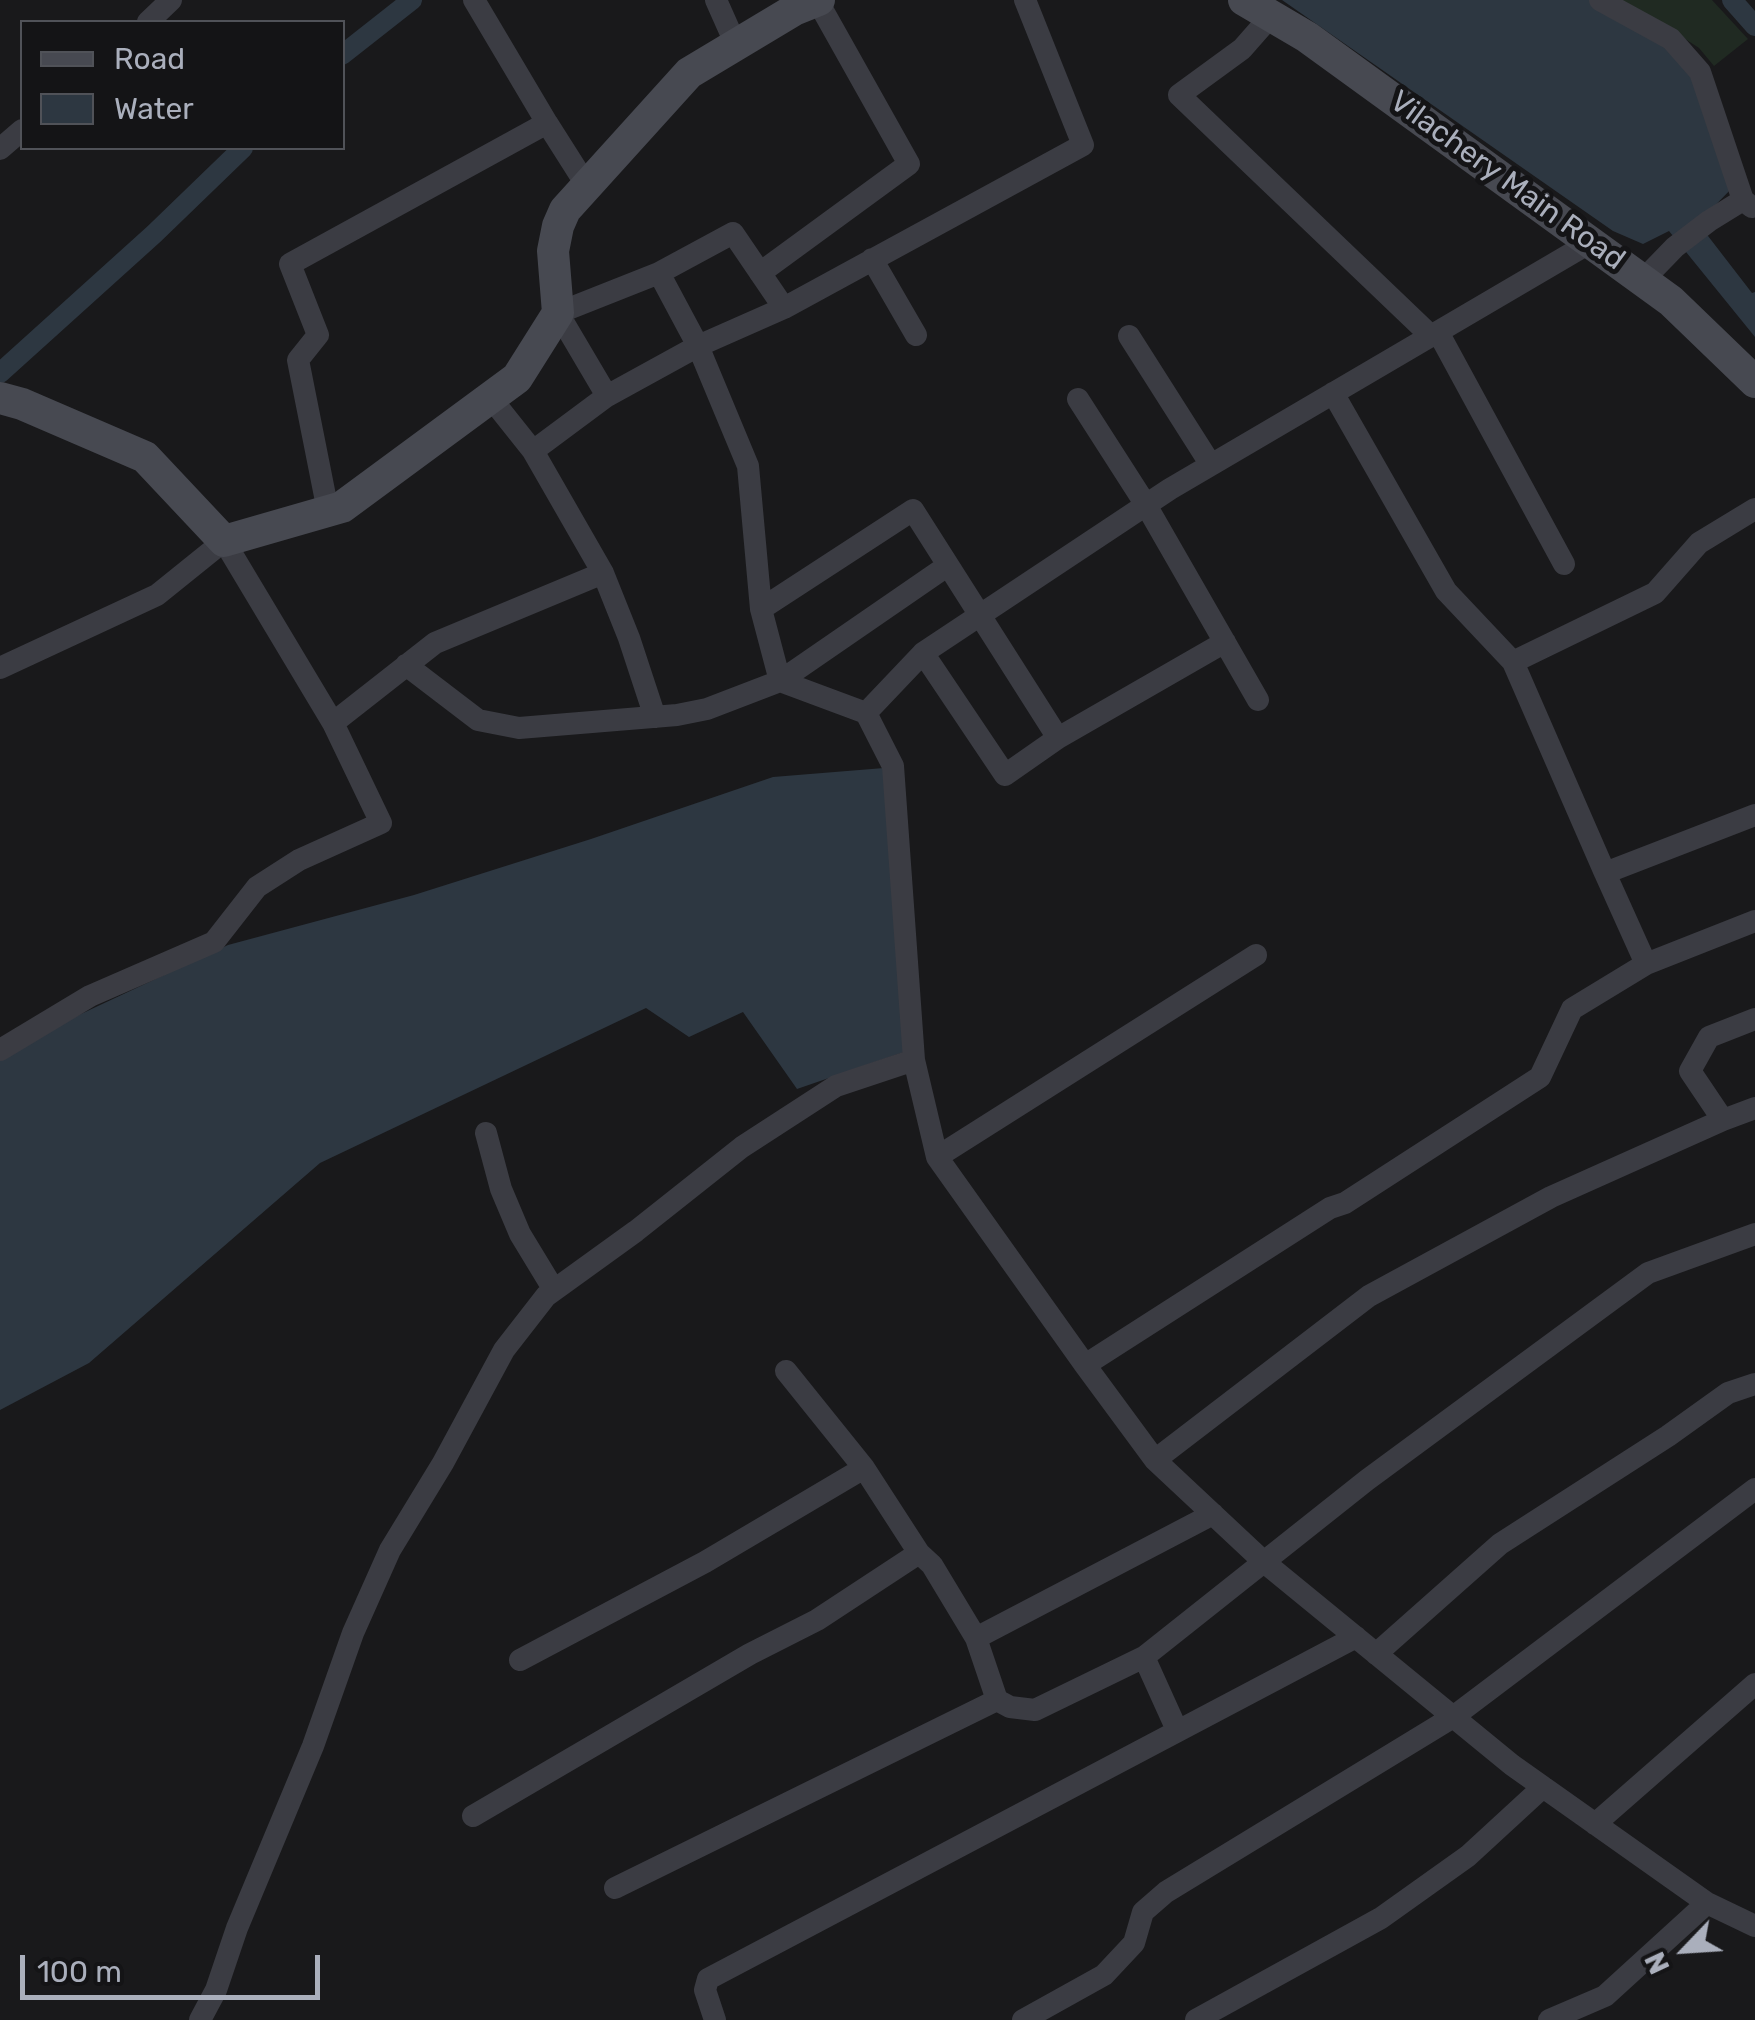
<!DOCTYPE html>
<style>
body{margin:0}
#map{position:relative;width:1755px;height:2020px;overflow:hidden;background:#19191b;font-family:Rubik,sans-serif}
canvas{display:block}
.legend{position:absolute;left:20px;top:20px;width:325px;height:130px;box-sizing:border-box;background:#141416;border:2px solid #505258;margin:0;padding:12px 18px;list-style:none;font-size:30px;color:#aaafbc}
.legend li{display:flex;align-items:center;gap:20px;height:50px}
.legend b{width:50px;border:2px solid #505258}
.north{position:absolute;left:1635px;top:1900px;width:100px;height:100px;-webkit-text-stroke:8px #141416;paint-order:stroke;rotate:245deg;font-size:28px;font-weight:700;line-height:40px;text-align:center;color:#aaafbc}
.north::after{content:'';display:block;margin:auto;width:35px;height:45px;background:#aaafbc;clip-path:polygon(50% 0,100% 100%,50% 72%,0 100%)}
.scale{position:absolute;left:20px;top:1955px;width:300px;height:45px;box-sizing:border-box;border:5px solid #aaafbc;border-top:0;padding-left:12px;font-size:30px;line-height:35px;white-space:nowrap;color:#aaafbc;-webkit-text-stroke:8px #141416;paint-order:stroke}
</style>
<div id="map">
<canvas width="1755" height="2020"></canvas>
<ul class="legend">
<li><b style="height:12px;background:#474951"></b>Road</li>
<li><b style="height:28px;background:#2d3741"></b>Water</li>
</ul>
<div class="north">N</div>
<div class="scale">100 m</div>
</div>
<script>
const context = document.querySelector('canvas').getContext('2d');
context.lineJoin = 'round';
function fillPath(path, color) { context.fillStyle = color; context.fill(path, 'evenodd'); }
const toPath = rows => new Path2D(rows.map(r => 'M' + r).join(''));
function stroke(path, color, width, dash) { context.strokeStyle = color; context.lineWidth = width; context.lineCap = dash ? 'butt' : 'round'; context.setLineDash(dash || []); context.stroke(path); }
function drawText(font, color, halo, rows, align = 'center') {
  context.font = font + ' Rubik,sans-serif'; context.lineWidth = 10; context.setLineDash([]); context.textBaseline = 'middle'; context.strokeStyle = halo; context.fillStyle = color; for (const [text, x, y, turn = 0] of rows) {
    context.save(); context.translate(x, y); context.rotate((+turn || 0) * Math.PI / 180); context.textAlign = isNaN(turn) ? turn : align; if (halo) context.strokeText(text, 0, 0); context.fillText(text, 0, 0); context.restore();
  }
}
fillPath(toPath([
 [1614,0,1712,0,1748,39,1714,66,1699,48,1650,16]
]), '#202a22');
fillPath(toPath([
 [1282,0,1592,0,1651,29,1695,72,1734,186,1698,223,1752,293,1755,292,1755,337,1669,231,1643,244,1613,231],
 [884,768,907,1051,797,1089,743,1012,689,1037,646,1008,320,1163,89,1363,0,1410,0,1052,228,945,414,895,591,839,773,777]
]), '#2d3741');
stroke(toPath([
 [1732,0,1755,26],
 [342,55,412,0],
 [0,373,154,234,243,148]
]), '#2d3741', 20);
stroke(toPath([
 [474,0,547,123,587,186],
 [716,0,736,45],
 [1600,0,1671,39,1700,72,1743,200],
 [1271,16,1242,49,1179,95,1431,336],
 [148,22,171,0],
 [0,149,22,130],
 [1591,242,1170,489,923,653,866,713,893,766,914,1060,937,1157,1085,1365,1155,1460,1264,1562,1512,1765,1707,1903,1755,1926],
 [872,259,916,335],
 [659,273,733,233,784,308],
 [760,273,909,164,817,0],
 [1643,280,1675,247,1709,221,1743,200,1752,207],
 [1438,332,1564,564],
 [1129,336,1211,465],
 [1333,393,1446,591,1513,662,1605,873,1755,815],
 [1078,399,1146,505,1258,700],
 [533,451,607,396],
 [328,511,298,360,318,335,290,264,547,123],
 [603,573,629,638,655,717],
 [761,609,913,510,1058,738,1005,775,923,653],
 [1513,662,1655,593,1699,543,1755,509],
 [406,665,478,720,519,728,677,715,707,709,780,681,947,566],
 [0,668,157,595,224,541,333,723,435,643,603,573,533,451,490,397],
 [866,713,780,681,761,609,748,466,698,346,659,273,558,313,607,396,698,346,784,308,1083,145,1025,0],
 [1058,738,1225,642],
 [1605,873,1646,964,1755,921],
 [0,1050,90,996,214,942,257,887,299,860,381,823,333,723],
 [1723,1120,1755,1108],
 [486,1133,501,1189,520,1234,554,1290],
 [937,1157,1256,955],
 [1085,1365,1330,1208,1345,1203,1540,1077,1572,1009,1646,964],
 [786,1371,864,1468,919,1553,932,1565,976,1638,997,1700,1010,1707,1035,1710,1144,1657,1367,1480,1648,1273,1755,1234],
 [1155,1460,1369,1296,1551,1197,1723,1120,1690,1071,1709,1037,1755,1019],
 [976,1638,1213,1514],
 [1376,1654,1500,1544,1668,1436,1728,1393,1755,1384],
 [1144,1657,1177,1730],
 [520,1660,705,1562,864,1468],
 [473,1816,750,1654,817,1620,919,1553],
 [1595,1824,1755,1684],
 [615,1888,997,1700],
 [200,2020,216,1990,237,1928,313,1746,353,1633,390,1550,443,1463,504,1350,546,1296,636,1231,742,1147,836,1086,914,1060],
 [715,2020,705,1990,708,1979,1356,1637],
 [1023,2020,1104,1975,1134,1943,1143,1912,1166,1892,1453,1717,1755,1489],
 [1196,2020,1381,1918,1468,1856,1543,1787],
 [1549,2020,1605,1996,1707,1903]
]), '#3b3c43', 22);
stroke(toPath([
 [1244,0,1307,37,1671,301,1755,382],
 [0,398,22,404,145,457,224,541,342,507,517,378,558,313,553,251,558,226,565,210,689,73,794,10,819,0]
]), '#474951', 32);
drawText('30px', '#aaafbc', '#141416', [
 ["Vilachery Main Road",1507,181,36]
]);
</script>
